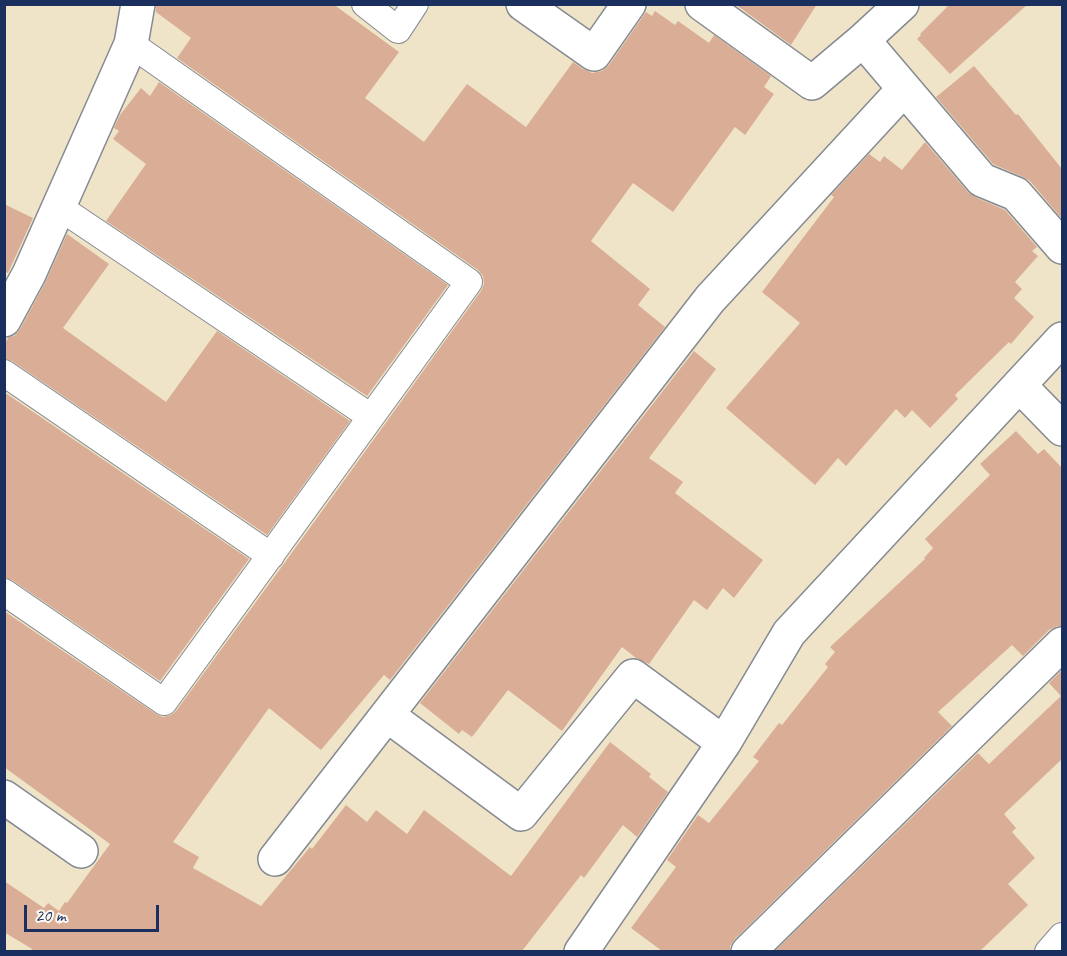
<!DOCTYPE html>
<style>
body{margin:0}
#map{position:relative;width:1067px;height:956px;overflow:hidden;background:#efe4c7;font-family:Caveat,sans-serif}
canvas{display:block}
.frame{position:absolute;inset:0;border:6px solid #1b2f5e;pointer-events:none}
.scale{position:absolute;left:24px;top:905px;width:135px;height:27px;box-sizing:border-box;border:3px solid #1b2f5e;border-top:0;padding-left:8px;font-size:18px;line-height:21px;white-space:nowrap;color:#1b2f5e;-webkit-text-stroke:4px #fbf7ec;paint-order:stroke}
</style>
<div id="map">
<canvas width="1067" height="956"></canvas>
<div class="frame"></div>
<div class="scale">20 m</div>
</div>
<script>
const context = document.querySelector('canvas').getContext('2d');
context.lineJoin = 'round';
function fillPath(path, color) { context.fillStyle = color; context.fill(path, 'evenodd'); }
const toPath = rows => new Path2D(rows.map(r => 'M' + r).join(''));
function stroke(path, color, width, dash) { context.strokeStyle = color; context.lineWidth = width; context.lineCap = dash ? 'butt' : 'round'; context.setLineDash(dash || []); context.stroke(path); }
fillPath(toPath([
 [156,4,333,4,399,52,365,98,424,142,467,84,526,127,573,62,583,69,592,73,602,71,609,65,646,12,652,16,655,11,675,25,678,21,709,43,714,35,771,76,764,87,774,94,745,135,735,127,673,212,633,183,591,241,650,289,638,305,665,327,390,680,384,675,321,750,269,708,173,842,199,857,193,868,261,906,310,847,312,849,346,805,367,822,376,810,407,834,424,810,511,876,610,742,651,774,649,777,668,792,637,837,623,825,584,878,581,875,522,951,31,951,32,949,4,932,4,881,44,908,48,903,59,911,65,902,67,903,110,844,4,767,4,611,156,714,163,717,171,715,176,711,283,565,481,291,484,284,483,276,478,270,177,58,191,38,156,12],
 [735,4,817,4,791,45],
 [950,4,1028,4,950,74,917,39,921,35,920,34],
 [974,66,1016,115,1018,114,1062,169,1062,219,1030,181,1023,177,993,164,936,97],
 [159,82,448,285,367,396,106,221,146,164,113,139,119,131,114,128,120,115,141,88,150,96],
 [925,142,968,192,975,197,1005,210,1037,247,1032,251,1038,256,1015,282,1022,289,1014,298,1034,317,1011,344,1009,342,955,395,958,399,930,428,912,410,905,418,896,409,846,466,838,458,815,485,726,408,800,323,762,292,834,197,831,195,869,154,880,162,884,156,902,170],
 [4,204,33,218,8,273,4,271],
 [67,234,109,264,63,328,166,402,217,331,350,421,267,535,12,361,4,358,4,344,9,337,14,336,20,329,45,283],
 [694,351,716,369,649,458,683,482,675,493,763,560,734,598,723,588,707,610,694,600,649,664,636,658,622,647,562,731,508,690,472,737,462,730,459,734,420,703],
 [4,392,249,559,160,681,12,580,4,577],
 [1016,431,1038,454,1044,449,1062,468,1062,626,1057,626,1049,630,1023,656,1012,645,938,712,952,726,735,939,730,946,730,951,662,951,631,928,676,867,667,860,698,815,709,823,759,761,753,757,779,723,782,725,828,667,825,664,835,652,830,647,925,559,924,558,933,548,925,539,990,475,980,464],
 [1062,670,1062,759,1004,814,1016,828,1012,832,1035,858,1008,884,1028,905,980,951,775,951,978,753,989,764,1061,696,1049,683]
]), '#daae96');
const lane = toPath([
 [365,4,398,30,415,4],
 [59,207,371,417],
 [4,373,271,556],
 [4,592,164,702,469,282,131,44],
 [1048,952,1062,936]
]);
const street = toPath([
 [523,4,594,54,629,4],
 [702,4,812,83,863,40,982,180,1016,194,1062,247],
 [863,40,902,4],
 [4,320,29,274,131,44,138,4],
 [1019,385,1062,429],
 [387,715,521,814,633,676,724,743],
 [4,797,81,851],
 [275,859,710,299,904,89],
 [581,952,724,743,789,633,1062,339],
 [748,952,1062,644]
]);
stroke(lane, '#858a92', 28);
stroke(street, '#858a92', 36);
stroke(lane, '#fff', 26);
stroke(street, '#fff', 33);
</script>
